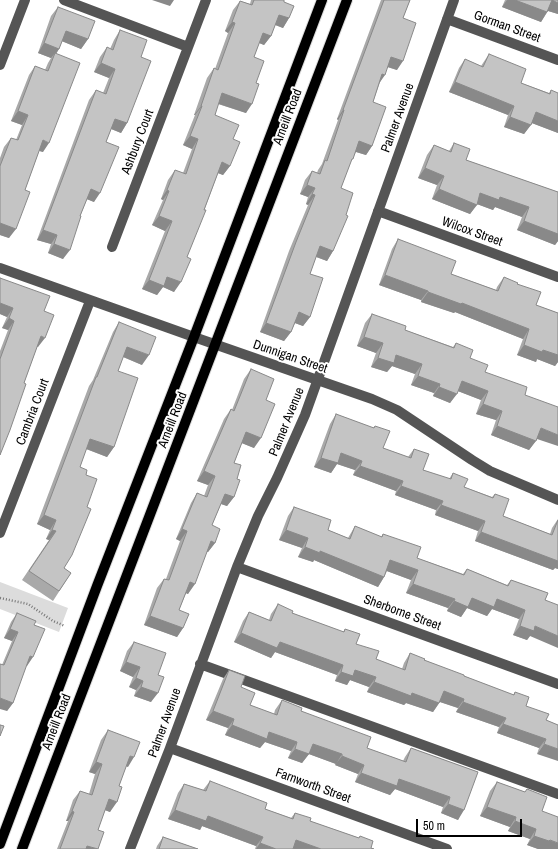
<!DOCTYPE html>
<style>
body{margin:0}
#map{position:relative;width:558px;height:849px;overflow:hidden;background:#fff;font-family:"Archivo Narrow",sans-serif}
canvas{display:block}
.scale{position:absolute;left:416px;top:819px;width:106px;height:18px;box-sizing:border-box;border:2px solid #000;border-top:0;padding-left:5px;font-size:12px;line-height:14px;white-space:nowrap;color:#000;-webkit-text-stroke:3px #fff;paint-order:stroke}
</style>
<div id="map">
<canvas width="558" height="849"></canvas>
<div class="scale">50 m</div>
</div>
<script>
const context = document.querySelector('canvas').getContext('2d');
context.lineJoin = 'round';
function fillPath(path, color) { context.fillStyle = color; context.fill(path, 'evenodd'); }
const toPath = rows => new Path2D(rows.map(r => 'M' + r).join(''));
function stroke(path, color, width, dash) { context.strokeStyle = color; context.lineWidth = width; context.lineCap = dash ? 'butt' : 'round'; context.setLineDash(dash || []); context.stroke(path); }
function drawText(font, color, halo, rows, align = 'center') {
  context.font = font + ' "Archivo Narrow",sans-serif'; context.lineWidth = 4; context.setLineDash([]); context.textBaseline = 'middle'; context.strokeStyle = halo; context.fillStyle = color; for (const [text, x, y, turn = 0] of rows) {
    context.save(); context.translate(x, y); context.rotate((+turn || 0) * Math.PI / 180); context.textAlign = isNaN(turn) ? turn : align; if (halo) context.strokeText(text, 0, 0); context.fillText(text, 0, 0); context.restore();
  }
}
fillPath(toPath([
 [0,582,68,608,59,632,0,609]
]), '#dcdcdc');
const major = toPath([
 [0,844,97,586,194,337,322,0],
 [22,849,347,0]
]);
stroke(major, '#dbdbdb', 12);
stroke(toPath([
 [0,598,28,604,53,621,65,626]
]), '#777', 2.5, [1, 2]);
stroke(toPath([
 [64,0,188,47],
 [447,19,558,60],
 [0,65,25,0],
 [378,211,558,277],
 [112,247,206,0],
 [0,268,194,337,372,399,397,410,472,460,490,471,558,500],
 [0,533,90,301],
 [237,567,558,684],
 [200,664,558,794],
 [170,748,447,849],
 [130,849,170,748,237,567,258,516,277,478,305,415,454,0]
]), '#555', 10);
stroke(major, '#000', 10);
fillPath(toPath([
 [251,0,284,0,284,2,289,18,283,28,275,25,271,36,264,45,259,43,254,57,256,83,246,113,218,104,215,115,233,139,230,166,223,175,218,173,174,292,163,287,157,295,142,289,165,231,152,225,163,200,161,199,168,180,175,170,183,173,192,149,183,145,195,115,194,115,207,78,214,68,215,69,228,33,225,31,233,10,240,1,250,4],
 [381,0,410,0,403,18,397,70,387,67,380,82,373,102,372,146,366,155,356,152,350,163,341,188,333,251,327,261,316,257,310,274,310,317,303,326,295,323,291,332,284,341,260,332,289,251,308,205,306,204,308,197,300,194,305,180,312,171,317,173,318,170,322,164,338,120,337,119],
 [505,0,558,0,558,14,548,11,541,22,502,7],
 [58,7,88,39,81,49,62,41,59,49,56,54,43,152,39,151,25,190,9,238,0,235,0,158,4,147,11,138,16,140,22,125,11,121,29,75,35,66,45,70,48,63,51,58,38,53,51,16],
 [120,30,141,57,127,123,121,133,111,129,106,142,94,202,87,199,63,259,48,253,51,244,37,240,89,100,96,90,103,93,109,78,94,72,100,57,107,47,110,49,114,40],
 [489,54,521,83,549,93,551,90,558,133,532,123,524,134,504,127,508,115,449,92,459,68,465,59,481,66],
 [454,143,466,160,558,192,558,241,555,245,517,230,522,217,495,207,493,210,477,204,470,214,432,199,437,185,418,178,427,155,434,145,449,151],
 [398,239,451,274,496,290,497,287,504,277,517,284,536,305,558,313,558,362,555,366,537,359,536,362,517,355,523,339,455,312,454,313,421,302,421,300,379,285,392,249],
 [0,278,44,311,38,347,37,347,24,383,0,455,0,351,8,330,2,328,7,317,0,314],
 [372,314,405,330,453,347,456,343,470,358,485,372,525,395,537,439,529,450,491,435,496,420,476,414,481,400,458,391,450,403,433,396,434,393,411,385,415,374,392,366,387,372,371,367,376,353,357,346,365,323],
 [119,322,142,365,123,357,118,371,114,447,107,457,86,449,80,467,86,475,64,568,71,573,53,601,22,580,49,540,46,539,50,530,37,524,89,386,93,380,113,332],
 [251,369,266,400,254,448,242,443,234,463,237,479,234,497,227,506,221,504,212,525,215,543,208,552,207,552,188,594,186,593,179,610,183,628,177,637,144,625,157,588,164,579,166,579,180,541,176,539,191,503,197,493,204,496,208,485,197,481,224,419,231,409,232,410,244,379],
 [336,414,373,428,375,426,383,448,408,457,414,449,423,470,449,479,453,473,464,487,492,497,495,494,503,516,550,534,552,528,558,519,558,569,555,568,553,570,475,541,478,531,435,515,436,510,395,495,396,491,353,475,355,470,337,464,331,473,314,467,330,424],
 [294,507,328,530,348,538,355,526,381,537,383,534,417,558,463,574,467,569,507,585,511,580,548,593,530,636,527,640,513,635,519,619,492,609,487,616,467,608,461,617,447,611,448,608,406,593,411,580,387,571,384,577,378,587,314,560,313,562,298,557,302,548,279,540,288,516],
 [278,604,292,613,343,632,345,629,356,644,376,659,402,669,404,663,410,653,424,660,464,676,513,695,515,692,526,706,546,720,558,725,537,754,539,748,497,733,499,727,456,712,458,708,440,702,433,712,406,703,404,705,367,692,369,687,350,680,347,685,335,681,337,675,275,652,271,658,234,642,243,621,249,612,269,620,271,614],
 [17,613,34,625,27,666,26,665,13,703,7,711,2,665,12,641,4,638,11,622],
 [134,642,158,675,151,702,134,696,136,690,129,687,133,677,120,671,127,651],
 [229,670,241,687,250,705,274,714,275,710,282,700,367,748,395,758,403,761,405,757,411,748,478,772,458,820,441,813,443,807,395,789,390,795,355,782,358,774,335,765,336,764,309,754,302,763,288,758,291,751,265,742,260,748,225,735,228,728,206,720,223,679],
 [108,730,128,767,126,766,110,812,105,810,98,830,98,849,57,849,68,821,66,821,73,800,80,791,89,794,95,774,89,772,101,740],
 [210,781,265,809,291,818,295,813,310,821,359,838,360,836,371,848,374,849,255,849,256,846,202,826,200,830,168,819,178,793,184,784,203,790],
 [497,782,525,792,527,789,542,811,558,849,538,849,527,845,530,839,508,831,510,827,480,816,490,791],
 [163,837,198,849,156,849,157,846]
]), '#a9a9a9');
fillPath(toPath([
 [152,0,174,0,170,6],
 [507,0,515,0,547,12,541,22,502,7],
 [552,0,558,3,558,14,545,10],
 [279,15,289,18,283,28,273,24],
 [232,22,235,23,228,33,225,31],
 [66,31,88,39,81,49,59,40],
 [263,33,271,36,264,45,257,42],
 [44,43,59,49,53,58,55,53,51,58,38,53],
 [391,57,403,61,397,70,385,66],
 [101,63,115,69,109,78,94,72],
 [382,74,385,75,378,85],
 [455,82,514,106,508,115,449,92],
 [222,93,252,104,246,113,216,103],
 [201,106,202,106,195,115,194,115],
 [343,110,344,110,338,120,337,119],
 [18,111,28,115,22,125,11,121],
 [536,112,558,121,558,133,529,122],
 [510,117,531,125,524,134,504,127],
 [115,119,127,123,121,133,109,128],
 [190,136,198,139,192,149,183,145],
 [43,140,49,143,43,152,37,150],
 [359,141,372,146,366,155,353,151],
 [222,162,230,166,223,175,215,172],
 [425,168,444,176,437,185,418,178],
 [307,185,315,188,308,197,300,194],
 [91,189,100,193,94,202,84,198],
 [439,189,477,205,470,214,432,199],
 [167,190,169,191,163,200,161,199],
 [480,193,500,197,529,207,522,217,495,207,493,210,474,203],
 [312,194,315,195,308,205,306,204],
 [159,216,172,221,165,231,152,225],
 [524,221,558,234,558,241,555,245,517,230],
 [0,223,16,229,9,238,0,235],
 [43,230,57,235,51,244,37,240],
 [54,244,70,250,63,259,48,253],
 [320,246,333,251,327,261,314,256],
 [385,275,428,291,421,300,379,285],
 [167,277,181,282,174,292,163,287,157,295,142,289,149,280],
 [428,292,462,303,529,329,523,339,455,312,454,313,421,302],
 [0,303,13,308,7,317,0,314],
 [299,312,310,317,303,326,292,322],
 [9,318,14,321,8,330,2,328],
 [266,323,291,332,284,341,260,332],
 [41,336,45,338,38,347,35,346],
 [364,337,383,343,376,353,357,346],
 [524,345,543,350,558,355,558,362,555,366,537,359,536,362,517,355],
 [127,347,149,355,142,365,121,356],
 [396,355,422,364,415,374,392,366,387,372,371,367,378,358],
 [418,376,440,384,434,393,411,385],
 [462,381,488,391,481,400,455,390],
 [439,387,457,394,450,403,433,396],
 [483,404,502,411,496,420,476,414],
 [497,426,536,441,529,450,491,435],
 [541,428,558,435,558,446,534,438],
 [246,432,261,438,254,448,239,442],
 [90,439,114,447,107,457,84,448],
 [341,453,362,461,355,470,337,464,331,473,314,467,321,458],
 [360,466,403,481,396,491,353,475],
 [204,471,215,476,208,485,197,481],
 [401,486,443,501,436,510,395,495],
 [225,494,234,497,227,506,218,503],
 [441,505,485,521,478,531,435,515],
 [44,515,56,520,50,530,37,524],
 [182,529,187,531,180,541,176,539],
 [52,530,56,531,49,540,46,539],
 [286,530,308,538,302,548,279,540],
 [481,532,558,561,558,569,555,568,553,570,475,541],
 [211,541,215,543,208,552,204,551],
 [305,547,320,551,384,577,378,587,314,560,313,562,298,557],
 [390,560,418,570,411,580,384,570],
 [190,582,195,584,188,594,183,592],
 [413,584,455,599,448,608,406,593],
 [472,598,497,599,525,610,519,619,492,609,487,616,467,608,461,617,447,611,454,601],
 [150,616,183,628,177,637,144,625],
 [520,626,535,626,558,636,558,648,530,636,527,640,513,635],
 [10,629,18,632,12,641,4,638],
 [241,633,280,642,343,665,337,675,275,652,271,658,234,642],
 [30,656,33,657,27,666,24,664],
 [126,662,140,667,133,677,120,671],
 [355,670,376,677,369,687,350,680,347,685,335,681,341,672],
 [136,678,143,681,136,690,129,687],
 [374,682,412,693,439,703,433,712,406,703,404,705,367,692],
 [141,687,158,693,151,702,134,696],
 [444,691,464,699,458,708,437,701],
 [0,698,13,703,7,711,0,709],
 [463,702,506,718,499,727,456,712],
 [213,711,234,719,228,728,206,720],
 [503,724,546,739,539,748,497,733],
 [232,725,269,732,297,742,291,751,265,742,260,748,225,735],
 [313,744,342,754,336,764,306,753],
 [544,744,558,749,558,761,537,754],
 [295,749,309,754,302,763,288,758],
 [130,756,134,757,128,767,123,765],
 [342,756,364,765,358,774,335,765],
 [96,762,102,764,95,774,89,772],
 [361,773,399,779,450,797,443,807,395,789,390,795,355,782],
 [109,799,117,802,110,812,102,809],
 [448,804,464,810,458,820,441,813],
 [487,807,516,817,510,827,480,816],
 [175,810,208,816,263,837,256,846,202,826,200,830,168,819],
 [72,811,74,812,68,821,66,821],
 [515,821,536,829,530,839,508,831],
 [534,836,558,843,558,849,538,849,527,845],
 [296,840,321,849,290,849],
 [260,843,276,849,256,849],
 [87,846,97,849,85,849]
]), '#898989');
const building = toPath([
 [254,0,284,0,284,2,294,6,289,18,279,15,271,36,263,33,254,57,264,61,256,83,259,84,252,104,222,93,215,115,239,125,233,139,240,142,230,166,222,162,204,210,206,210,187,257,191,259,181,282,167,277,164,286,149,280,172,221,159,216,169,191,167,190,175,170,186,174,198,139,190,136,202,106,201,106,214,68,218,70,235,23,232,22,240,1,252,5,254,0],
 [384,0,410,0,403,18,416,23,403,61,391,57,385,75,382,74,373,102,386,107,372,146,359,141,353,159,352,159,341,188,353,193,346,215,348,216,333,251,320,246,310,274,323,278,310,317,299,312,291,332,266,323,296,242,315,195,312,194,315,188,307,185,312,171,320,174,325,160,327,161,344,110,343,110,384,0],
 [515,0,558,0,558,3,552,0,547,12,515,0],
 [58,7,95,21,88,39,66,31,59,49,44,43,58,7],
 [120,30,147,40,141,57,151,61,127,123,115,119,106,142,119,147,100,193,91,189,80,216,81,216,70,250,54,244,57,235,43,230,96,90,106,94,115,69,101,63,107,47,113,50,120,30],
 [55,53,80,63,49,143,43,140,25,190,30,192,16,229,0,223,0,166,11,138,18,140,28,115,18,111,35,66,48,71,55,53],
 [489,54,526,69,521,83,550,94,551,90,558,93,558,121,536,112,531,125,510,117,514,106,455,82,465,59,483,67,489,54],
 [454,143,470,149,466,160,558,192,558,234,524,221,529,207,500,197,499,200,480,193,477,205,439,189,444,176,425,168,434,145,451,152,454,143],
 [398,239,456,261,451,274,498,291,504,277,518,283,517,284,541,292,536,305,558,313,558,355,543,350,542,352,524,345,529,329,462,303,461,304,428,292,428,291,385,275,398,239],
 [0,278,50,296,44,311,54,315,45,338,41,336,24,383,26,384,10,430,0,455,0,359,14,321,9,318,13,308,0,303,0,278],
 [372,314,406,326,405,330,454,348,456,343,473,350,470,358,488,365,485,372,527,387,525,395,558,407,558,435,541,428,536,441,497,426,502,411,483,404,488,391,462,381,457,394,439,387,440,384,418,376,422,364,396,355,394,363,378,358,383,343,364,337,372,314],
 [119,322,156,337,149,355,127,347,118,371,138,378,114,447,90,439,80,467,87,470,86,475,97,479,87,507,91,509,72,555,64,568,71,573,59,591,29,571,56,531,52,530,56,520,44,515,96,377,97,377,119,322],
 [251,369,274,379,266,400,275,404,261,438,246,432,234,463,241,465,237,479,240,480,234,497,225,494,212,525,220,529,215,543,211,541,195,584,190,582,179,610,189,614,183,628,150,616,164,579,169,580,187,531,182,529,197,493,207,497,215,476,204,471,231,409,234,411,251,369],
 [336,414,374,428,375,426,390,431,383,448,411,458,414,449,429,454,423,470,451,479,453,473,468,479,464,487,493,498,495,494,509,499,503,516,552,535,558,520,558,561,481,532,485,521,441,505,443,501,401,486,403,481,360,466,362,461,341,453,338,463,321,458,336,414],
 [294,507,331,520,328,530,350,539,355,526,382,537,383,534,421,547,417,558,464,575,467,569,508,586,511,580,548,593,545,600,558,605,558,636,535,626,534,631,520,626,525,610,497,599,494,607,472,598,468,607,454,601,455,599,413,584,418,570,390,560,384,577,320,551,320,553,305,547,308,538,286,530,294,507],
 [278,604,293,611,292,613,344,632,345,629,360,634,356,644,379,651,376,659,405,670,410,653,425,659,424,660,464,675,464,676,514,695,515,692,529,697,526,706,549,714,546,720,558,725,558,749,544,744,546,739,503,724,506,718,463,702,464,699,444,691,439,703,412,693,411,696,374,682,376,677,355,670,353,676,341,672,343,665,280,642,277,648,241,633,249,612,271,621,278,604],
 [17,613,36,621,34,625,45,629,33,657,30,656,13,703,0,698,0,664,4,665,18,632,10,629,17,613],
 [134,642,166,653,158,675,164,677,158,693,141,687,143,681,136,678,140,667,126,662,134,642],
 [229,670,245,676,241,687,255,693,250,705,277,715,282,700,302,708,301,711,371,737,367,748,395,758,406,762,411,748,478,772,464,810,448,804,450,797,399,779,397,786,361,773,364,765,342,756,342,754,313,744,309,754,295,749,297,742,269,732,267,739,232,725,234,719,213,711,229,670],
 [0,725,4,726,0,736,0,725],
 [108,730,140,742,134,757,130,756,119,786,122,787,117,802,109,799,98,830,104,832,98,849,87,846,86,849,60,849,74,812,72,811,80,791,92,795,102,764,96,762,108,730],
 [210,781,267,803,265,809,293,819,295,813,311,818,310,821,359,838,360,836,373,841,371,848,374,849,321,849,296,840,293,849,276,849,260,843,263,837,208,816,206,821,175,810,184,784,206,791,210,781],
 [497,782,525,792,527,789,547,797,542,811,558,817,558,843,550,840,549,841,534,836,536,829,515,821,516,817,487,807,497,782],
 [163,837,198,849,159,849,163,837]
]);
fillPath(building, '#c4c4c4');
stroke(building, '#898989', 1);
drawText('13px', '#000', '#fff', [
 ["Gorman Street",507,27,20],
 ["Arneill Road",288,117,-69],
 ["Palmer Avenue",398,118,-70],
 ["Ashbury Court",138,142,-69],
 ["Wilcox Street",472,232,20],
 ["Dunnigan Street",290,357,19],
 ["Cambria Court",33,412,-69],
 ["Arneill Road",173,420,-69],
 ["Palmer Avenue",287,422,-68],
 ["Sherborne Street",402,613,20],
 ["Arneill Road",57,722,-69],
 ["Palmer Avenue",165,723,-70],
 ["Farnworth Street",313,786,20]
]);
</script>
